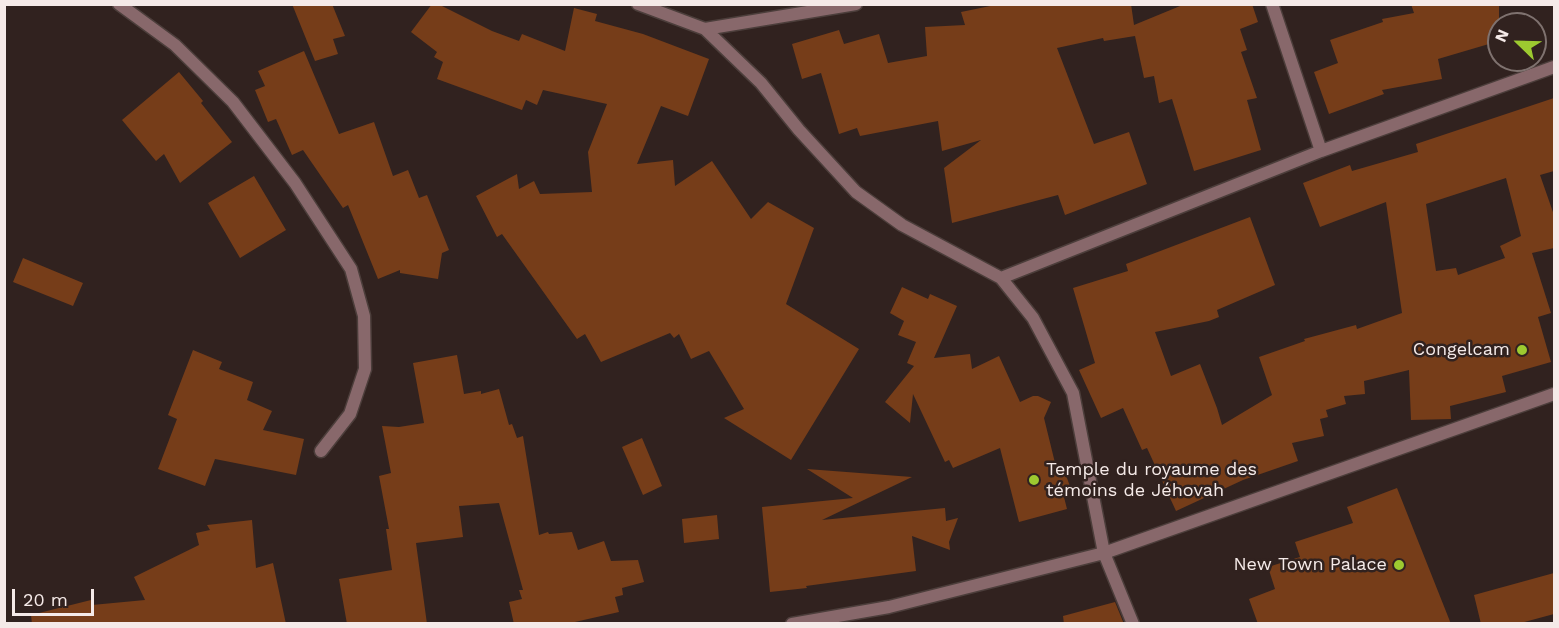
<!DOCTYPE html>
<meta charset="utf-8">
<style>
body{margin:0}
#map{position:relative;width:1559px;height:628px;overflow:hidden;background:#31221f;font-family:"Work Sans",sans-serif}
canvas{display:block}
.frame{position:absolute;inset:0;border:6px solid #f5eae8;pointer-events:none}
.north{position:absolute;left:1487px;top:12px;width:60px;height:60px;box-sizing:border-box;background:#31221f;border:2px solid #7f726f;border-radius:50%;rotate:293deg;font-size:16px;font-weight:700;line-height:24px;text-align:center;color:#f5eae8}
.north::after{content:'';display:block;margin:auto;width:21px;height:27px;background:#9dca30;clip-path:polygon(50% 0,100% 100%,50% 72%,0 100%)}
.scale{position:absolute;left:12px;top:589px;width:82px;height:27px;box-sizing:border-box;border:3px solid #f5eae8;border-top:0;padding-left:8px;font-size:18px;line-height:21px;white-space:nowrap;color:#f5eae8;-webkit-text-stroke:4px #31221f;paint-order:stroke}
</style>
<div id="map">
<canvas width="1559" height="628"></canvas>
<div class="frame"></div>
<div class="north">N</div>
<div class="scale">20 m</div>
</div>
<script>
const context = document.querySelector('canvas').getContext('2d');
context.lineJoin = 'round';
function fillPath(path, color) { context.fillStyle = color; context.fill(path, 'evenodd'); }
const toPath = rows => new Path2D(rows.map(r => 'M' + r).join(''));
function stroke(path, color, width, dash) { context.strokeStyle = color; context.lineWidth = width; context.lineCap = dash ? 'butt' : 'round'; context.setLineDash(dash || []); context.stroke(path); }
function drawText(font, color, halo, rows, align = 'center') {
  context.font = font + ' "Work Sans",sans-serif'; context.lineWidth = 5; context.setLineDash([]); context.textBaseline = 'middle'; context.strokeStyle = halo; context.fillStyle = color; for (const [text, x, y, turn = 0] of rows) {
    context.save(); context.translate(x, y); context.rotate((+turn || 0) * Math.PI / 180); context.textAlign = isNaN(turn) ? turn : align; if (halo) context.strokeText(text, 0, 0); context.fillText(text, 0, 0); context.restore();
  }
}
fillPath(toPath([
 [292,4,332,4,345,36,333,39,338,54,315,61],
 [432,4,438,4,492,31,519,41,522,34,565,51,574,8,597,14,595,21,643,34,709,59,688,116,661,106,637,164,673,160,675,186,712,161,751,219,768,202,814,228,786,304,859,349,791,460,724,418,744,409,709,351,691,359,679,334,674,338,670,333,601,362,585,334,577,339,502,234,497,237,476,196,517,174,519,189,534,181,540,194,592,192,588,152,607,104,543,90,537,105,526,100,522,110,437,79,443,62,434,57,437,52,411,32],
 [1000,4,1131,4,1134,25,1185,4,1252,4,1258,22,1240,29,1247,50,1241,52,1257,98,1247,100,1261,150,1194,171,1172,99,1159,103,1154,76,1144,78,1135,36,1104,41,1103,38,1057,48,1094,144,1129,132,1147,184,1065,215,1058,195,952,223,944,168,981,140,942,151,938,121,860,136,857,128,839,134,821,73,802,79,792,44,839,30,844,44,879,34,888,63,927,56,925,27,965,25,961,12],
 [1411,4,1499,4,1499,41,1438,59,1442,79,1382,90,1384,94,1329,114,1314,72,1338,63,1330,40,1383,22,1382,19,1414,13],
 [304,51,339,134,374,122,393,176,408,170,419,198,427,195,449,250,442,253,438,279,400,273,400,270,378,279,348,205,343,208,303,150,292,155,276,119,268,122,255,90,265,86,258,71],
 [179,72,203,101,201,103,232,142,180,183,164,154,156,161,122,120],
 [1554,98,1554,171,1540,175,1554,215,1554,248,1532,253,1551,313,1538,317,1551,362,1502,376,1506,392,1450,406,1451,419,1411,420,1409,370,1364,381,1365,394,1344,396,1346,404,1326,410,1328,417,1320,419,1324,436,1292,443,1298,461,1243,480,1176,511,1147,448,1142,450,1123,408,1101,418,1079,370,1095,363,1073,288,1128,271,1126,264,1250,217,1275,285,1217,310,1219,317,1209,321,1155,332,1171,376,1200,364,1217,408,1222,425,1272,395,1259,357,1305,341,1304,339,1356,325,1357,329,1402,313,1386,202,1320,227,1303,183,1350,165,1352,171,1418,152,1416,144],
 [1506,178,1521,236,1500,246,1505,258,1458,275,1456,268,1436,271,1426,204],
 [254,176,286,230,240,258,208,203],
 [23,258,83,283,73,306,13,282],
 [902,287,928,299,930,294,957,306,934,358,970,354,972,369,999,356,1020,402,1033,396,1038,396,1051,402,1044,418,1056,467,1062,465,1073,494,1064,497,1067,509,1019,522,1000,448,953,468,949,460,945,462,913,394,910,423,885,402,914,366,907,363,916,342,898,335,904,321,890,313],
 [193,350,222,362,219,369,253,382,247,400,272,411,263,430,304,439,296,475,215,459,205,486,158,469,177,419,168,415],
 [457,355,464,394,481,391,481,394,499,389,509,425,512,424,517,438,523,436,539,535,548,532,549,534,572,532,578,550,604,541,611,561,638,560,644,582,622,588,623,595,615,597,619,612,566,624,514,624,509,602,522,599,519,590,523,590,499,503,459,506,463,537,416,543,427,624,347,624,339,579,392,570,386,529,389,529,379,476,391,473,382,426,399,427,424,423,413,363],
 [642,438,662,486,643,495,622,447],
 [807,469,912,477,822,520,945,508,946,521,958,518,949,542,950,550,912,536,916,571,806,586,807,588,770,592,762,507,853,498],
 [1397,488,1451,624,1258,624,1249,599,1275,589,1268,567,1300,557,1295,542,1353,523,1347,507],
 [717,515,719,539,684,543,682,519],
 [252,520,256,568,273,563,286,624,32,624,31,615,91,600,92,605,145,600,134,577,199,545,196,533,210,530,207,525],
 [1554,573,1554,614,1517,624,1481,624,1474,595],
 [1115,602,1124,624,1064,624,1063,616]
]), '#763d19');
const minor = toPath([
 [119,4,175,45,233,102,295,183,351,269,364,316,365,369,350,414,321,451],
 [638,4,705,29,761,83,799,130,856,192,902,225,1001,278,1321,151,1554,67],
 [1272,4,1321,151],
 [705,29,856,4],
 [1001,278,1033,318,1073,393,1104,553,1133,624],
 [792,624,889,607,1104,553,1554,394]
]);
stroke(minor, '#4c3e3b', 15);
stroke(minor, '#88686b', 12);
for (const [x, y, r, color] of [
 [1522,350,6,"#9dca30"],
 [1034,480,6,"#9dca30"],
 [1399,565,6,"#9dca30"]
]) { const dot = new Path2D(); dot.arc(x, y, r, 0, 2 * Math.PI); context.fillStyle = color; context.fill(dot); stroke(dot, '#31221f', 2); }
drawText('18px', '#f5eae8', '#31221f', [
 ["Congelcam",1510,350],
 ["Temple du royaume des",1046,470,"left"],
 ["témoins de Jéhovah",1046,491,"left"],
 ["New Town Palace",1387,565]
], 'right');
</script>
